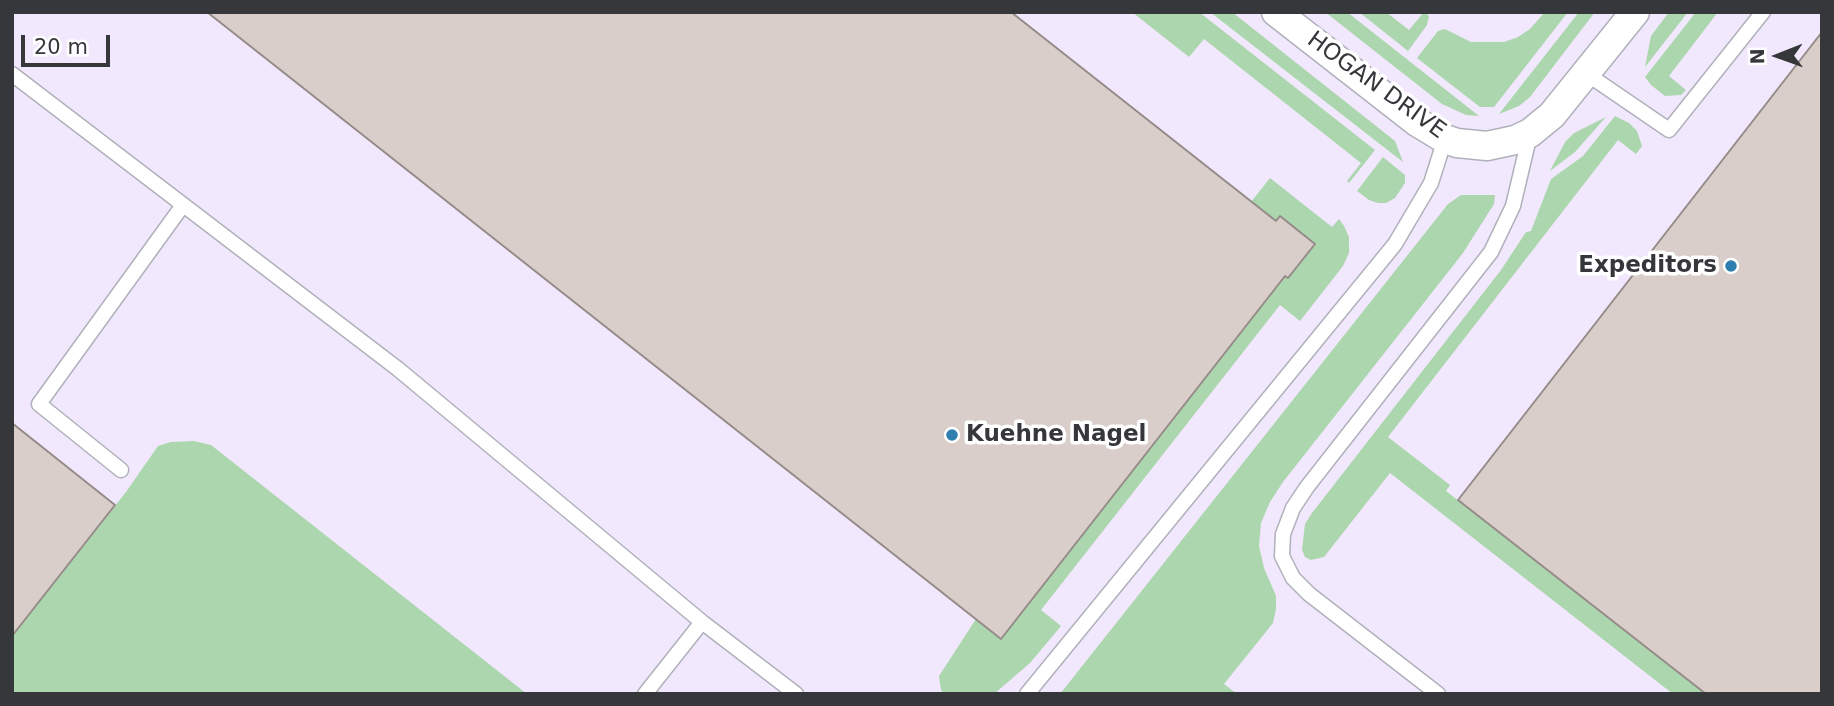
<!DOCTYPE html>
<style>
body{margin:0}
#map{position:relative;width:1834px;height:706px;overflow:hidden;background:#f5f6fe;font-family:"DejaVu Sans",sans-serif}
canvas{display:block}
.frame{position:absolute;inset:0;border:14px solid #36373b;pointer-events:none}
.north{position:absolute;left:1743px;top:21px;width:70px;height:70px;-webkit-text-stroke:5px #fff;paint-order:stroke;rotate:269deg;font-size:19px;font-weight:700;line-height:28px;text-align:center;color:#36373b}
.north::after{content:'';display:block;margin:auto;width:24px;height:32px;background:#36373b;clip-path:polygon(50% 0,100% 100%,50% 72%,0 100%)}
.scale{position:absolute;left:21px;top:35px;width:89px;height:32px;box-sizing:border-box;border:4px solid #36373b;border-top:0;padding-left:9px;font-size:21px;line-height:24px;white-space:nowrap;color:#36373b;-webkit-text-stroke:5px #fff;paint-order:stroke}
</style>
<div id="map">
<canvas width="1834" height="706"></canvas>
<div class="frame"></div>
<div class="north">N</div>
<div class="scale">20 m</div>
</div>
<script>
const context = document.querySelector('canvas').getContext('2d');
context.lineJoin = 'round';
function fillPath(path, color) { context.fillStyle = color; context.fill(path, 'evenodd'); }
const toPath = rows => new Path2D(rows.map(r => 'M' + r).join(''));
function stroke(path, color, width, dash) { context.strokeStyle = color; context.lineWidth = width; context.lineCap = dash ? 'butt' : 'round'; context.setLineDash(dash || []); context.stroke(path); }
function drawText(font, color, halo, rows, align = 'center') {
  context.font = font + ' "DejaVu Sans",sans-serif'; context.lineWidth = 7; context.setLineDash([]); context.textBaseline = 'middle'; context.strokeStyle = halo; context.fillStyle = color; for (const [text, x, y, turn = 0] of rows) {
    context.save(); context.translate(x, y); context.rotate((+turn || 0) * Math.PI / 180); context.textAlign = isNaN(turn) ? turn : align; if (halo) context.strokeText(text, 0, 0); context.fillText(text, 0, 0); context.restore();
  }
}
fillPath(toPath([
 [12,12,1822,12,1822,694,12,694]
]), '#f2e8fd');
fillPath(toPath([
 [1132,12,1199,12,1375,150,1349,183,1347,181,1361,163,1204,39,1189,57],
 [1210,12,1232,12,1395,141,1403,162],
 [1325,12,1347,12,1479,116,1466,115,1442,104],
 [1359,12,1386,12,1409,30,1424,12,1429,16,1427,25,1408,51],
 [1545,12,1568,12,1494,107,1480,107,1417,58,1438,31,1445,29,1471,42,1504,42,1518,37,1530,29],
 [1579,12,1595,12,1530,97,1519,106,1499,114],
 [1669,12,1688,12,1645,67,1651,36],
 [1696,12,1718,12,1669,76,1686,90,1681,95,1665,96,1651,85,1645,77],
 [1615,116,1629,123,1637,131,1642,146,1636,154,1618,140,1388,437,1450,485,1446,491,1706,694,1673,694,1390,473,1324,557,1311,560,1305,557,1302,550,1305,524,1312,513,1501,270,1526,232,1531,231,1551,179,1583,156],
 [1606,117,1575,152,1550,171,1565,142,1574,133],
 [1383,157,1405,175,1405,183,1395,198,1386,203,1378,203,1369,200,1357,191],
 [1270,178,1332,227,1339,219,1344,226,1349,237,1349,253,1343,266,1300,321,1280,305,1041,610,1061,626,1030,663,994,694,945,694,941,690,939,676,976,619,1001,638,1285,276,1315,244,1280,216,1276,221,1251,202],
 [1461,195,1495,195,1494,204,1463,253,1283,482,1270,502,1261,523,1259,546,1264,568,1276,596,1276,609,1273,623,1224,684,1237,694,1060,694,1448,204],
 [194,441,211,445,527,694,12,694,12,636,126,492,158,446,171,442]
]), '#acd6ae');
const building = toPath([
 [207,12,1011,12,1276,221,1280,216,1315,244,1288,278,1285,276,1001,639,207,12],
 [1822,32,1822,694,1706,694,1458,500,1822,32],
 [12,423,115,505,12,636,12,423]
]);
fillPath(building, '#dacecb');
stroke(building, '#958b88', 2);
const lane = toPath([
 [12,74,398,369,702,622,796,694],
 [1587,74,1669,130,1763,12],
 [121,470,39,404,183,205],
 [645,694,702,622],
 [1027,694,1395,244,1431,183,1445,139],
 [1438,694,1309,594,1293,578,1282,556,1283,534,1293,508,1307,487,1491,252,1513,206,1530,134]
]);
const street = toPath([
 [1276,12,1417,122,1445,139,1457,143,1487,146,1515,140,1530,133,1552,115,1635,12]
]);
stroke(lane, '#afb1bb', 17);
stroke(street, '#afb1bb', 31);
stroke(lane, '#fff', 14);
stroke(street, '#fff', 28);
for (const [x, y, r, color] of [
 [1731,266,7,"#2e7fb0"],
 [952,435,7,"#2e7fb0"]
]) { const dot = new Path2D(); dot.arc(x, y, r, 0, 2 * Math.PI); context.fillStyle = color; context.fill(dot); stroke(dot, '#fff', 2.5); }
drawText('23px', '#36373b', '#fff', [
 ["HOGAN DRIVE",1376,86,36]
]);
drawText('bold 23px', '#36373b', '#fff', [
 ["Expeditors",1717,266],
 ["Kuehne Nagel",966,435,"left"]
], 'right');
</script>
